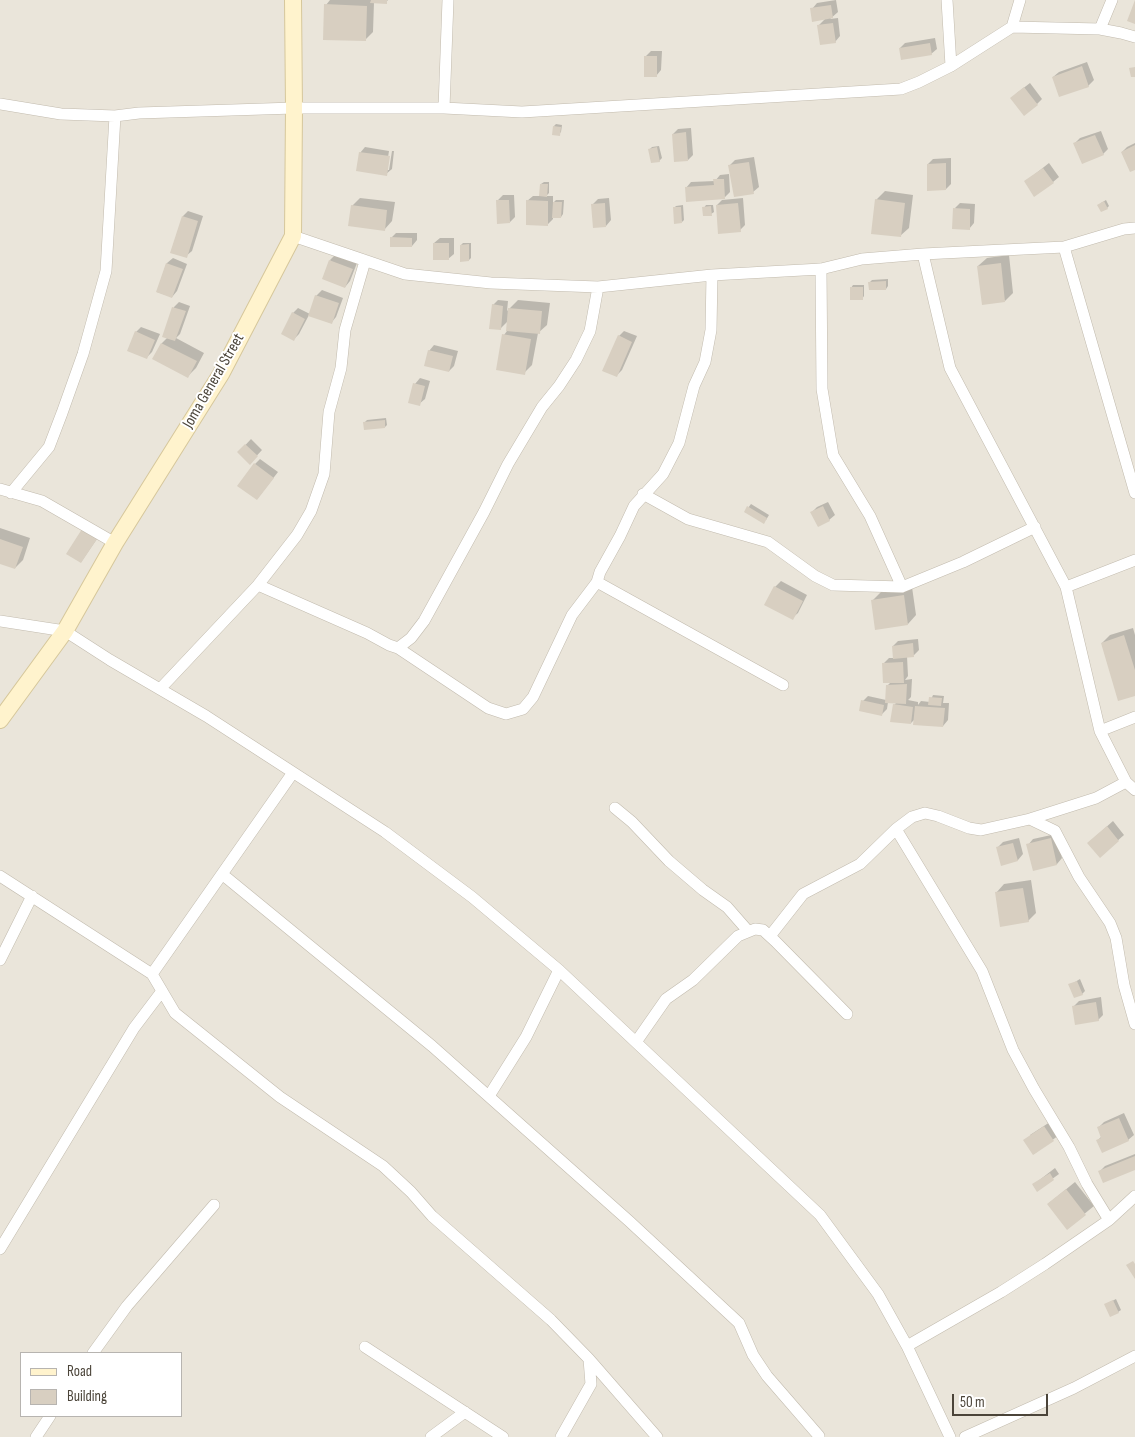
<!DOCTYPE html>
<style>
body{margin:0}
#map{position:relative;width:1135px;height:1437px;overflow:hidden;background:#f6f3ec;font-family:"Sofia Sans Condensed",sans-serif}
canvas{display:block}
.legend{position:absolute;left:20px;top:1352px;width:162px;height:65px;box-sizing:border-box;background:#fff;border:1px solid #b7b4b0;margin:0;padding:6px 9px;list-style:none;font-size:15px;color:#4b4439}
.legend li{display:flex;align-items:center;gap:10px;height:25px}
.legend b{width:25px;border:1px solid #b7b4b0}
.scale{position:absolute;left:952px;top:1394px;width:96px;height:22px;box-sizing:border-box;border:2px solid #4b4439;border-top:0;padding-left:6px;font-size:15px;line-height:18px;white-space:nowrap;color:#4b4439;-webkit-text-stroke:4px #fff;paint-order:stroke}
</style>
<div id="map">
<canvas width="1135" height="1437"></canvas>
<ul class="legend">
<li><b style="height:6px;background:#fff3cd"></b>Road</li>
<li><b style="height:14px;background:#d8cfc1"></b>Building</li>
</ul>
<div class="scale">50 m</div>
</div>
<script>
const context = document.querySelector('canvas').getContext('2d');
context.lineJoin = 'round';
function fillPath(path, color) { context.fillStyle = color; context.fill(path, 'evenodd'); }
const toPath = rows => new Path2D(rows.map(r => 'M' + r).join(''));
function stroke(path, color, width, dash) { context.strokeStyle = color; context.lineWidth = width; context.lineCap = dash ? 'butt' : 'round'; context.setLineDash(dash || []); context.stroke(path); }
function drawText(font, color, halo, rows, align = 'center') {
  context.font = font + ' "Sofia Sans Condensed",sans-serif'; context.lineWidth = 4; context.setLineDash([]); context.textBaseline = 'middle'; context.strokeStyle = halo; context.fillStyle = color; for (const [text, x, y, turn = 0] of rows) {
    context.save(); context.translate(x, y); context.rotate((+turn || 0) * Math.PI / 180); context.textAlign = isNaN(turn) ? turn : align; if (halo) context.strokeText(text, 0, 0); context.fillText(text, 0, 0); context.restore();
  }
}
fillPath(toPath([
 [0,0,1135,0,1135,1437,0,1437],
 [21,1353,181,1353,181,1416,21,1416]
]), '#eae5da');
fillPath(toPath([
 [330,0,388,0,386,2,374,2,373,32,365,40,326,5],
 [836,0,838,12,830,19,838,18,840,36,835,42,819,25,826,18,812,9,817,3],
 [935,38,937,49,931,54,900,48,905,43],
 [651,51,662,51,661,70,656,76,646,56],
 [1087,62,1094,80,1088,86,1053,77,1059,72],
 [1030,83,1042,99,1037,104,1017,93],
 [556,124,562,125,561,132,559,134,554,126],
 [691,128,693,155,688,160,673,134,678,129],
 [1101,131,1108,149,1103,154,1075,143,1080,138],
 [1135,143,1135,169,1122,152,1127,147],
 [659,146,662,158,659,161,650,149,652,147],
 [365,147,389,151,386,170,389,170,392,151,394,151,392,169,386,174,360,153],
 [754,157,759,187,753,192,730,165,735,160],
 [951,158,951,184,946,189,928,164,933,159],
 [1049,163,1059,177,1053,182,1025,182],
 [729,174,730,192,725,197,686,188,691,182,715,181,720,175],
 [544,182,549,182,549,193,546,196,553,196,553,203,556,200,564,200,563,214,561,217,553,216,553,219,547,225,527,201,533,196,541,196,541,184],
 [885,191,913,195,909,228,900,236,876,200],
 [503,195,514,195,515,217,510,222,497,201],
 [360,198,395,202,392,221,384,230,352,206],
 [609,198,611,220,606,226,593,204,598,199],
 [743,198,745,225,740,230,717,205,722,200],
 [1106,200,1109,206,1107,208,1101,203],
 [960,203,975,204,974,223,969,229,955,208],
 [683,205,684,220,682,222,674,208,676,206],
 [706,205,713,205,714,212,711,214,704,208],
 [188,211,203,216,192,251,186,256,183,216],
 [396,233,417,233,417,240,412,246,391,238],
 [440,238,454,238,454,254,448,259,434,243],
 [463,243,471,243,471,258,469,260,461,245],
 [335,255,357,263,350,281,345,287,330,260],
 [1009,255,1013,293,1005,301,978,266,987,258],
 [173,258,187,264,177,291,172,297,157,292,167,263],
 [888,279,888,286,886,289,870,282,872,280],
 [853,285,864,285,864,296,862,299,851,288],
 [322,290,343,298,336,317,331,323,309,315,299,334,294,339,293,313,298,308,310,314,316,296],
 [498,300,508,301,507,311,518,300,550,303,547,325,538,333,532,365,524,373,504,335,507,331,508,321,500,329,493,305],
 [179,302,190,306,180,334,176,338,204,353,196,368,188,376,154,359,162,343,168,337,164,336,174,307],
 [141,327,160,334,152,352,147,357,136,332],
 [624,331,637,336,622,370,617,375,619,336],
 [434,345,458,351,454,366,449,371,429,351],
 [420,378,430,381,425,399,419,404,415,384],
 [386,418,387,425,385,427,365,422,367,420],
 [251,439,262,450,250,463,239,452],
 [260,459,278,472,257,499,255,464],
 [828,502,835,515,829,520,812,512,817,507],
 [751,504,769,515,766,520,745,512],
 [0,528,30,538,23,560,15,568,0,563],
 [101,533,81,562,68,553],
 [781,581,807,595,798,613,792,618,766,604,775,587],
 [912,587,916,615,908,624,873,600,881,592],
 [1133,628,1135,635,1135,695,1102,643,1110,635],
 [918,639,919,650,914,655,907,656,908,676,905,680,912,679,911,697,908,700,918,702,918,705,921,701,930,702,933,695,944,696,943,703,949,703,948,720,943,726,915,719,911,723,894,705,897,702,888,702,887,709,881,715,863,701,868,696,886,700,887,686,891,682,884,663,889,658,895,658,893,646,898,641],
 [1113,821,1124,835,1100,856,1094,838],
 [1056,834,1062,858,1057,864,1034,869,1028,845,1033,839],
 [1019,838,1023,854,1018,860,1002,864,998,847,1003,842],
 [1031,880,1036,913,1028,921,996,893,1004,884],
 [1080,979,1085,991,1082,994,1070,985],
 [1101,997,1103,1015,1098,1020,1074,1006,1079,1001],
 [1124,1113,1134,1135,1128,1140,1098,1140,1102,1136,1098,1128,1104,1122],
 [1050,1122,1059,1135,1034,1154,1030,1135],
 [1135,1154,1135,1169,1100,1171,1105,1166],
 [1055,1168,1059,1174,1037,1190,1033,1185],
 [1075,1182,1094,1206,1067,1228,1048,1204],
 [1116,1299,1121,1310,1118,1312,1106,1304]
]), '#0003');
fillPath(toPath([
 [371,0,387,0,387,4,370,3],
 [1135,0,1135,24,1127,21],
 [324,4,367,6,366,41,323,40],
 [831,5,833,18,812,22,810,8],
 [833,23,836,43,820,45,817,25],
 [930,43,932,55,901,60,899,48],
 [644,56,657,56,657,77,644,77],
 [1082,66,1089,87,1059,97,1052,77],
 [1135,67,1135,77,1131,77,1129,68],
 [1024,87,1038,105,1024,116,1010,98],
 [553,126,561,127,560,136,552,135],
 [686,132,688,161,674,162,672,134],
 [1095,135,1104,155,1082,164,1073,143],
 [1135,145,1135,170,1130,172,1121,152],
 [657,147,660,162,651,163,648,149],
 [359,152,390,156,387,176,356,171],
 [749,162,754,194,734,197,728,165],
 [946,163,946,190,927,191,927,164],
 [1043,168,1054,183,1034,197,1024,181],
 [713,179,724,179,725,199,686,202,685,187,714,185],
 [540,184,548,184,547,197,539,196],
 [875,199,905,203,901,237,871,234],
 [496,200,509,200,510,223,497,224],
 [526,200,548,201,548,226,526,225],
 [1104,201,1108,209,1101,212,1097,205],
 [553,202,562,202,561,218,552,218],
 [605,203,606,227,593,228,591,204],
 [738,203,741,232,718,234,716,205],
 [351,205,387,210,385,231,348,226],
 [711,206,712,216,703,216,702,207],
 [673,207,681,207,682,223,674,224],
 [953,208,970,209,970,230,952,229],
 [182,216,198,221,187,258,170,253],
 [390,237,412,238,412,247,390,247],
 [433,243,449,243,449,260,433,260],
 [469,244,469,261,460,262,460,245],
 [329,260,353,269,345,288,322,279],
 [166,263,183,269,172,298,156,292],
 [1001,263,1005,302,982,305,977,266],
 [886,281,886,290,869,290,868,282],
 [850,287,863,287,863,300,850,300],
 [315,295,339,303,332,324,308,316],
 [492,304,503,306,501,330,489,329],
 [172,307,186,311,175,341,162,337],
 [508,308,542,311,540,334,506,331],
 [292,312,305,319,294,341,281,334],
 [135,331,155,340,147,359,127,351],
 [502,334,531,339,525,375,496,370],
 [618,335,632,342,617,377,602,371],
 [161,343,197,361,188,378,152,359],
 [428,350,453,356,449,372,424,366],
 [413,383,425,386,420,406,408,403],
 [385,420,385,428,364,430,363,422],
 [245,444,258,456,250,465,237,452],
 [254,463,274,478,257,500,237,486],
 [747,506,767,518,764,524,744,512],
 [823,506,830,521,818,527,810,512],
 [82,529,97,539,81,563,66,554],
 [0,539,23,547,15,569,0,564],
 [774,586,803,601,793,620,764,605],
 [904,595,908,625,875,630,871,600],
 [1124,635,1135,670,1135,696,1118,701,1101,643],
 [913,643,914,657,893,659,892,646],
 [903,662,904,683,883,683,882,663],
 [907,684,906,704,885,703,886,685],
 [929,697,942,698,941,706,928,705],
 [861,700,884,705,882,716,859,711],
 [893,704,913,707,911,724,890,722],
 [915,706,945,708,943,727,913,725],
 [1107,826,1119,841,1100,858,1087,843],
 [1051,838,1057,865,1033,871,1026,844],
 [1013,843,1018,861,1001,866,996,847],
 [1023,888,1029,922,1000,927,995,892],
 [1077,981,1083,995,1074,998,1068,984],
 [1096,1002,1099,1021,1075,1025,1072,1006],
 [1119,1118,1129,1141,1102,1153,1096,1140,1101,1138,1097,1127],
 [1044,1126,1054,1141,1033,1155,1023,1140],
 [1135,1156,1135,1170,1103,1183,1098,1171],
 [1050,1173,1054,1180,1037,1192,1032,1184],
 [1066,1189,1086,1215,1067,1230,1047,1204],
 [1133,1261,1135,1264,1135,1279,1126,1265],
 [1113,1300,1119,1313,1110,1317,1104,1304]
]), '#d8cfc1');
const street = toPath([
 [947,0,951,66],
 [1012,27,1020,0],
 [1100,29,1112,0],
 [0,104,61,114,115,116,139,113,294,108,444,108,522,112,901,89,919,82,951,66,1012,27,1100,29,1121,33,1135,37],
 [444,108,448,0],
 [293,236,405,274,491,283,598,287,712,275,821,269,862,259,923,254,1064,247,1124,229,1135,228],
 [1064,247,1135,493],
 [923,254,950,368,1066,587,1100,731,1126,782,1135,790],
 [821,269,822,389,833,455,870,516,902,587],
 [0,489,42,501,115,543],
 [11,493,49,447,62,413,83,354,106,271,115,116],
 [643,494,688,519,768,542,815,576,833,585,902,587,963,562,1035,527],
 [597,582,783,685],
 [258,585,367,633,389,645,398,648,411,638,424,621,484,512,508,464,542,407,559,386,576,360,590,331,598,287],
 [1066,587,1135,560],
 [0,621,65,631,110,660,206,716,385,832,472,897,559,970,820,1215,878,1294,907,1346,950,1437],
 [398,648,488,708,506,714,523,709,533,697,572,615,597,582,600,572,620,536,634,506,663,474,679,443,694,386,705,362,711,330,712,275],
 [160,689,258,585,297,535,311,511,324,474,329,412,341,368,345,330,365,261],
 [1100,731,1135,717],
 [615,808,632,822,669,861,703,890,727,907,748,931],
 [1030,819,1055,831,1079,877,1110,923,1116,938,1124,985,1135,1024],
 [896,829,982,971,1013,1050,1034,1089,1069,1147,1087,1184,1109,1220],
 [222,874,432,1046,629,1221,739,1323,753,1355,767,1376,819,1436],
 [0,876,152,974,292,774],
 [770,936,803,894,860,864,896,829,912,817,925,813,938,816,969,828,981,830,1030,819,1096,798,1126,782],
 [0,960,32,896],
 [152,974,175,1013,280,1097,383,1166,411,1192,432,1216,551,1320,589,1359,591,1384,561,1437],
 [636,1042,666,999,693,980,738,936,755,929,763,930,775,941,847,1014],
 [489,1096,526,1037,559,970],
 [0,1249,134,1028,162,991],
 [907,1346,1001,1292,1045,1264,1109,1220,1135,1196],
 [365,1347,503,1437],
 [93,1353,127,1306,214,1205],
 [589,1359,657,1437],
 [36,1437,50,1416],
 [431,1437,465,1412],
 [965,1437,1074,1388,1135,1356]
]);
const secondary = toPath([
 [0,720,65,631,115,543,221,374,293,236,294,108,293,0]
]);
stroke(street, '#c2bbae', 12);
stroke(secondary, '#d6c79b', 18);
stroke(street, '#fff', 11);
stroke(secondary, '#fff3cd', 16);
drawText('16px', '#4b4439', '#fff', [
 ["Joma General Street",214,381,-60]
]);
</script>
